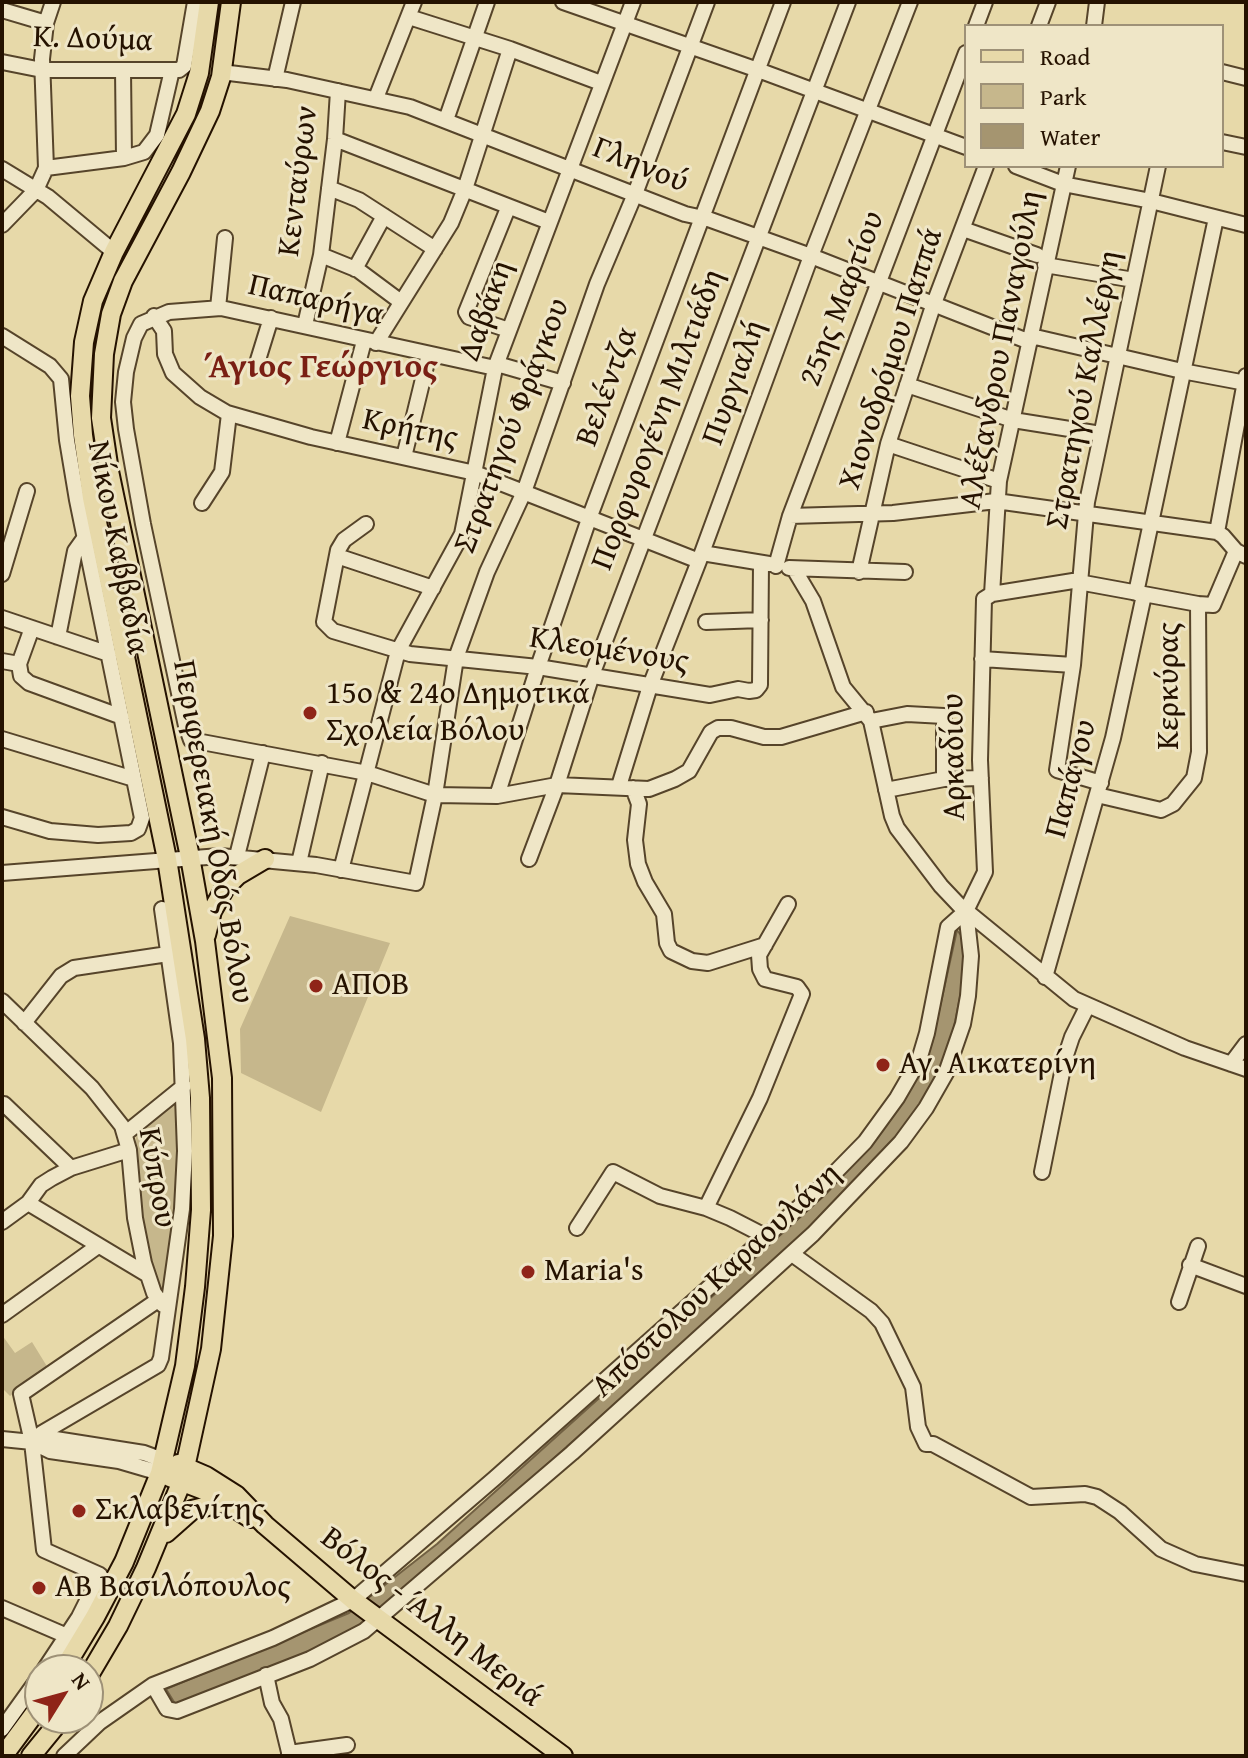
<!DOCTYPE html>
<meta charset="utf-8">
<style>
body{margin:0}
#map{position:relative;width:1248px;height:1758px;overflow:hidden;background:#e7d9a9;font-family:"Gentium Book Plus",serif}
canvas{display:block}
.frame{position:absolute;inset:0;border:4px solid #251200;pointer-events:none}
.legend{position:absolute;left:964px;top:24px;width:260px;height:144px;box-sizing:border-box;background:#efe6c7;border:2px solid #9e9177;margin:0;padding:10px 14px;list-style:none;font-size:24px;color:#251200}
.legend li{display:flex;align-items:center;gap:16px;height:40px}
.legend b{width:40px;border:2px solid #9e9177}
.north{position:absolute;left:24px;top:1654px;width:80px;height:80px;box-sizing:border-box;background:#efe6c7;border:2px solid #9e9177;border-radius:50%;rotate:53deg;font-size:22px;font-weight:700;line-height:32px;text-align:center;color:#251200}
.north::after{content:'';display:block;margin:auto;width:28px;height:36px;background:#8f2418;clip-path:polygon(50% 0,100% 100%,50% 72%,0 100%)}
</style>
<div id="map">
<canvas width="1248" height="1758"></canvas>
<div class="frame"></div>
<ul class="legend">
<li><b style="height:10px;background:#e7d9a9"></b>Road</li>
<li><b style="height:22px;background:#c6b78c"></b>Park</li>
<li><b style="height:22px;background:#a59570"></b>Water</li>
</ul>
<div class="north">N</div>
</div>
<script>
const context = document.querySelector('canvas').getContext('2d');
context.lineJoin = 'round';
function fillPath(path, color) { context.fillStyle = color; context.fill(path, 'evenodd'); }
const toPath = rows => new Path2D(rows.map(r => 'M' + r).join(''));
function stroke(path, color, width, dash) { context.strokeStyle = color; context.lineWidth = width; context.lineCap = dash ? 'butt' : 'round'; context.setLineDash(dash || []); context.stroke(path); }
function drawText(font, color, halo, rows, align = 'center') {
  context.font = font + ' "Gentium Book Plus",serif'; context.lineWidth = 6; context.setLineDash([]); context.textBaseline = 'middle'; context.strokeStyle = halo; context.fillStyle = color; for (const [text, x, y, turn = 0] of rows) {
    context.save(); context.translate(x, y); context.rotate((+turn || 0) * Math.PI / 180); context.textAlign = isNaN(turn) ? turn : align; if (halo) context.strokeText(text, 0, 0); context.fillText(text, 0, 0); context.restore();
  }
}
fillPath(toPath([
 [290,916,390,943,321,1112,241,1073,240,1029],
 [180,1094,183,1144,166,1292,159,1289,156,1281,136,1203,134,1165,136,1135,149,1119],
 [2,1335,15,1353,32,1342,48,1368,10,1396,2,1388]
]), '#c6b78c');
const water = toPath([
 [957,930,970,947,949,1052,944,1066,900,1137,816,1225,362,1629,177,1707,166,1689,349,1613,437,1544,827,1193,885,1126,924,1064,932,1043,957,930]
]);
fillPath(water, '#a59570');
stroke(water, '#726143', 2);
const minor = toPath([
 [563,2,758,70,966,147],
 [2,10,46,23],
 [409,17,510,49,601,83],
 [976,26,985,2],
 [1039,26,1048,2],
 [1094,26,1097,2],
 [2,62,42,70,179,70,184,66,195,2],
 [221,72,287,80,410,107,685,214,708,219,811,256,1030,342],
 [1222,72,1246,78],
 [275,79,293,2],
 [376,98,414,2],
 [446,120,487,2],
 [335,139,549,222],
 [1222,142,1246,147],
 [124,158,144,152,157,135,172,70],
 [1016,166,1063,184,1151,201,1246,225],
 [46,168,124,158,123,70],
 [2,169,48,197,114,252],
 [329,188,359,200,435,249],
 [508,208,466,312,469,317,509,330],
 [2,225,36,190,46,168,42,59,46,23,53,2],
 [963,229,1037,255],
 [321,255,358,270,401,302],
 [1045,265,1134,280],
 [355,269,384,216],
 [218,308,225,238],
 [154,316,164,331,165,354,173,373,200,397,227,413,311,437,475,473,699,561],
 [305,325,321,255,335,139,338,91],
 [2,336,50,366,61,379,67,440,77,500,142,818,138,829,131,833,98,835,50,831,2,817],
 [1031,336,1182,371,1246,383],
 [376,343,451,223,465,189,510,49],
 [258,360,271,318],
 [497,364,563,383],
 [495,368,221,308,169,312,141,324,134,338,126,372,123,402,126,429,143,524,186,726,191,740,367,773,435,795,497,796,557,785,649,789,675,779,689,771,711,732,718,728,731,728,764,737,781,737,866,712],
 [907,385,1013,420,1101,434],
 [337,443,364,341],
 [888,444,999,481],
 [404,457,429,354],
 [202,503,222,472,229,414],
 [790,516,893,513,996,501,1217,532,1223,536,1236,551,1246,556],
 [366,524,344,540,338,550,324,622,333,631,410,654,538,667,710,695,738,689,749,691,756,690,760,685,761,563],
 [1217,532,1246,376],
 [702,553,769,564],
 [337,556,433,588],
 [776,566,790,516,966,53],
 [789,568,905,572],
 [794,569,813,601,843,687,871,721,892,816,897,828,941,886,959,905,1074,999,1185,1048,1246,1069],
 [859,572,888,444,933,306,986,166],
 [2,574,27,491],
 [1136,593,1216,218],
 [992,594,999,481,1068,166],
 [2,618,109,654],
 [706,622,761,620],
 [58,637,75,551,85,537],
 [982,659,1073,665],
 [2,661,19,664,21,676,29,683,122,717],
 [19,664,32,628],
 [871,721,907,714,944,716,944,779],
 [2,739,134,779],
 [1101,783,1057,770,1073,665,1087,502,1158,166],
 [619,786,650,686,699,561,811,256,910,2],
 [633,788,639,804,635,840,638,864,645,882,664,914,667,943,671,951,692,961,708,963,765,945],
 [886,790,944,779,981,778],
 [1097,795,1161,810,1173,804,1194,778,1199,752,1198,604,1213,605,1236,551],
 [497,796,538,667,590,516,783,2],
 [237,856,263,753],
 [529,859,557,785,592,675,848,2],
 [299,863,322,763],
 [341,870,398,651,462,534,495,368,633,2],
 [2,873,220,856,316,865,416,883,435,795,456,658,487,572,524,492,597,284,635,194,707,2],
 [1045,977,1113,738,1144,595],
 [2,1001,92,1088,122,1126,129,1150,135,1218,144,1263,154,1293,163,1305],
 [24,1023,61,976,74,968,168,954],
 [1231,1064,1246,1044],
 [4,1104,71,1168],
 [126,1133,184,1086],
 [1042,1172,1065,1058,1072,1037,1087,1007],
 [28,1203,148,1275],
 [706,1208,760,1098,802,994,797,987,765,979,760,969,759,955,788,904],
 [2,1222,28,1203,41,1185,52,1178,71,1168,129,1150],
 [577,1228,613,1172,660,1196,706,1208,730,1218,765,1236],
 [792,1254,871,1311,882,1323,913,1387,918,1427,926,1444,933,1444,1031,1497,1085,1494,1097,1497,1120,1512,1161,1549,1195,1564,1246,1574],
 [1190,1265,1246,1286],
 [1179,1302,1198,1246],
 [2,1315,98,1246],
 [2,1439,32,1442,49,1438,144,1453,163,1460],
 [32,1442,42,1433,158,1365,161,1358,182,1209,185,1151,181,1043,162,909],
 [32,1442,50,1451,119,1461,160,1473],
 [2,1608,67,1636],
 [44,1670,79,1617,100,1575,44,1550,32,1442,21,1394,158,1300],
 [266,1675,272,1703,281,1719,290,1756],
 [153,1685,167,1709,177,1711,310,1659,364,1631,572,1453,813,1234,901,1142,926,1108,946,1073,963,1024,968,996,971,956,966,911],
 [2,1729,40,1676],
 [289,1753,347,1745],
 [64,1756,100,1722,153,1685,273,1638,353,1600,495,1478,816,1192,865,1142,897,1098,919,1060,927,1033,948,927,966,911,985,872,980,760,984,599,992,594,1073,581,1198,604]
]);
const major = toPath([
 [206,935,212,911,225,888,238,875,265,859],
 [178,1464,206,1476,236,1495,265,1525,353,1600,563,1756],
 [170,1477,209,1492,250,1518],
 [166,1533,192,1510,224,1502],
 [63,1670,95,1617,124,1562,160,1473,185,1366,195,1287,201,1210,200,1098,195,1039,167,859,92,498,83,435,80,396,84,342,93,301,114,252,186,114,199,73,209,2],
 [88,1677,118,1626,146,1568,182,1481,211,1349,223,1236,222,1078,205,941,190,857,109,471,101,418,104,354,111,314,123,281,181,172,210,111,221,77,231,2],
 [3,1756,40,1706],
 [31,1756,62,1718]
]);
stroke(minor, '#56442a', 18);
stroke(major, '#251200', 22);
stroke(minor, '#efe6c7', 14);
stroke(major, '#e7d9a9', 18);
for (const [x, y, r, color] of [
 [310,713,8,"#8f2418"],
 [316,986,8,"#8f2418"],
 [883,1065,8,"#8f2418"],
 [528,1272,8,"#8f2418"],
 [79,1511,8,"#8f2418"],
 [39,1588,8,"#8f2418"]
]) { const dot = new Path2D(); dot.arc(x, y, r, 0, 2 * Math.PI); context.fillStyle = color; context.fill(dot); stroke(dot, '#efe6c7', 3); }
drawText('32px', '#251200', '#efe6c7', [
 ["Κ. Δούμα",93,40,2],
 ["Γληνού",640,166,22],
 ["Κενταύρων",299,181,-83],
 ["25ης Μαρτίου",843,299,-69],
 ["Παπαρήγα",316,301,13],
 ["Δαβάκη",487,311,-70],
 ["Αλέξανδρου Παναγούλη",1002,350,-79],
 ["Χιονοδρόμου Παππά",892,359,-72],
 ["Πυργιαλή",735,383,-70],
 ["Βελέντζα",608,387,-70],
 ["Στρατηγού Καλλέργη",1085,390,-79],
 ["Πορφυρογένη Μιλτιάδη",659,420,-69],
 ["Στρατηγού Φράγκου",513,426,-69],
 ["Κρήτης",410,430,12],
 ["Νίκου Καββαδία",117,548,79],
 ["Κλεομένους",609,651,9],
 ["Κερκύρας",1170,686,-90],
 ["Αρκαδίου",955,757,-91],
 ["Παπάγου",1072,779,-75],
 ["Περιφερειακή Οδός Βόλου",212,832,80],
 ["Κύπρου",156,1178,80],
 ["Απόστολου Καραουλάνη",717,1281,-43],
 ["Βόλος - Άλλη Μεριά",431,1618,38]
]);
drawText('32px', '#251200', '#efe6c7', [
 ["15ο & 24ο Δημοτικά",326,695],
 ["Σχολεία Βόλου",326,732],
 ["ΑΠΟΒ",332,986],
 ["Αγ. Αικατερίνη",899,1065],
 ["Maria's",544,1272],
 ["Σκλαβενίτης",95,1511],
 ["ΑΒ Βασιλόπουλος",55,1588]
], 'left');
drawText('bold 34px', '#7a1f14', '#efe6c7', [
 ["Άγιος Γεώργιος",321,368]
]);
</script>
